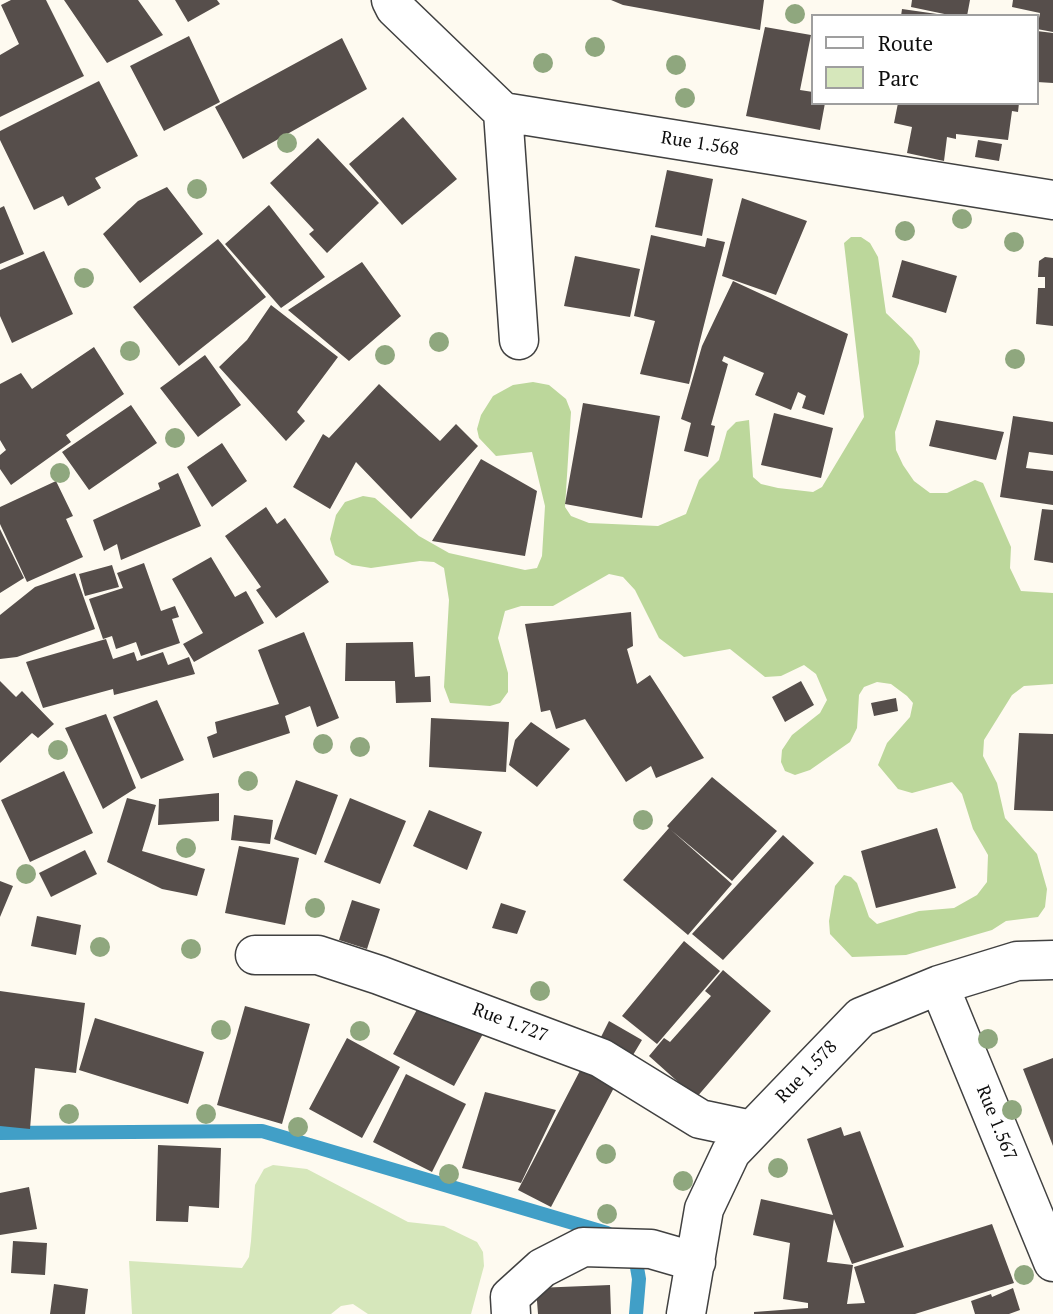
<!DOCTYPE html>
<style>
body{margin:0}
#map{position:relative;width:1053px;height:1314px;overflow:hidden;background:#fefaf0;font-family:"PT Serif",serif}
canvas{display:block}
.legend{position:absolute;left:811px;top:14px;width:228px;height:91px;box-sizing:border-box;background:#fff;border:2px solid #9f9f9f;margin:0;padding:9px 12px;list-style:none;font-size:21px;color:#0e0e0e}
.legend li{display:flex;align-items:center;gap:14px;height:35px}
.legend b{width:35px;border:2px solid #9f9f9f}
</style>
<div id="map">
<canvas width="1053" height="1314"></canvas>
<ul class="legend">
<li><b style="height:9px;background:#fff"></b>Route</li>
<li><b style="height:19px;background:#d6e7bb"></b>Parc</li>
</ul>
</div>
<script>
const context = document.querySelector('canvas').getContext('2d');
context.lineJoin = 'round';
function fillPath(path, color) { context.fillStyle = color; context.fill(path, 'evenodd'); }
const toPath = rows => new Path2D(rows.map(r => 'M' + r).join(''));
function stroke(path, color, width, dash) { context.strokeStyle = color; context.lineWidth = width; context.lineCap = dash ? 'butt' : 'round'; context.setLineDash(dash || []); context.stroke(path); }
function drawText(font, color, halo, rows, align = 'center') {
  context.font = font + ' "PT Serif",serif'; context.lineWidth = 7; context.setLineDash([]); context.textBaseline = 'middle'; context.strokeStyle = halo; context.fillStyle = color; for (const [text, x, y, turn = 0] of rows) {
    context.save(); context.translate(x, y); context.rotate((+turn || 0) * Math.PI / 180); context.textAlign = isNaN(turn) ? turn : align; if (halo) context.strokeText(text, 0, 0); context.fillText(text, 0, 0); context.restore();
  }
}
fillPath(toPath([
 [273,1165,307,1169,408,1222,444,1226,477,1242,483,1252,484,1266,471,1314,368,1314,353,1304,341,1306,331,1314,132,1314,129,1261,242,1268,249,1257,251,1241,255,1185,264,1169]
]), '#d6e7bb');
fillPath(toPath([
 [851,237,861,237,870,243,878,257,886,313,912,338,920,351,919,363,895,432,896,450,903,465,914,481,930,493,947,493,975,480,983,483,1011,547,1010,568,1021,591,1053,593,1053,684,1024,686,1012,695,984,740,983,756,997,783,1005,818,1037,854,1047,889,1045,907,1038,917,1006,921,992,930,906,955,852,957,830,934,829,921,835,886,844,875,851,877,857,883,869,917,877,924,919,911,954,908,977,895,987,882,988,855,973,829,962,794,952,782,912,793,898,789,878,765,887,743,910,717,913,703,907,696,891,684,877,682,864,687,859,695,857,728,850,742,810,770,795,775,785,771,781,762,782,750,792,735,820,713,827,700,816,674,804,665,781,676,765,677,730,649,684,657,659,638,635,590,623,577,609,574,553,606,521,606,505,611,498,638,508,673,508,692,500,703,490,706,450,703,444,687,449,600,444,568,434,562,420,561,371,568,352,565,335,555,330,539,336,515,345,502,363,496,375,498,419,536,449,553,525,570,537,568,542,556,545,506,532,452,496,456,479,438,477,429,481,415,493,396,513,385,533,382,549,385,566,399,571,412,565,507,571,516,589,523,658,526,686,514,699,480,719,460,727,431,736,422,749,420,753,477,761,484,778,488,813,492,822,487,864,417,844,243]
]), '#bcd79b');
stroke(toPath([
 [0,1133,262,1131,607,1233],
 [634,1250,639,1279,636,1314]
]), '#419fc7', 14);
fillPath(toPath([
 [11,0,46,0,84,76,0,117,0,55,19,44,1,5],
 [64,0,138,0,163,35,107,63],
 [175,0,217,0,220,4,188,22],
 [611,0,764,0,760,30,623,5],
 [912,0,970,0,967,16,954,16,911,7],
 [1013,0,1053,0,1053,32,1037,29,1040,13,1012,7],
 [902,9,937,14,937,16,901,16],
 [765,27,811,35,800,90,813,92,813,103,825,103,820,130,746,116],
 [1037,31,1053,33,1053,83,1037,82],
 [189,36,220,102,164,131,130,66],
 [342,38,367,89,243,159,215,107],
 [99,81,138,156,95,178,101,188,68,206,63,196,34,210,0,140,0,131],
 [898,103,1019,103,1018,112,1012,111,1008,140,956,134,956,139,947,137,944,161,907,153,912,127,894,123],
 [403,117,457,179,402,225,349,164],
 [318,138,379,203,327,253,309,234,314,230,270,183],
 [978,140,1002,144,999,161,975,157],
 [667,170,713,179,702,236,655,227],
 [167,187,203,234,140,283,103,234,138,201],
 [742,198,807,221,776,295,722,276],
 [269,205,325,277,281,308,225,244],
 [4,206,24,254,0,264,0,208],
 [651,235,705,247,707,238,725,242,689,384,640,374,655,321,634,316],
 [218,239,266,297,179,366,133,307],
 [44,251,73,314,12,343,0,316,0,270],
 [575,256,640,269,630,317,564,306],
 [1045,257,1053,258,1053,326,1036,324,1038,288,1045,288,1045,277,1038,277,1039,261],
 [902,260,957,276,946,313,892,297],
 [362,262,401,316,349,361,288,310],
 [733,281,848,334,824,415,802,408,806,396,798,392,791,410,755,395,764,373,724,356,722,361,728,364,711,425,715,426,708,457,684,451,691,423,681,419,702,346],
 [271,305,338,357,297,412,305,421,286,441,219,367,247,340],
 [94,347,124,394,66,435,71,442,11,485,0,469,0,455,6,450,0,440,0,384,21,373,32,389],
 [205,355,241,405,198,437,160,388],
 [379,384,440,441,456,424,478,446,411,519,356,462,330,509,293,487,323,434,329,438],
 [583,403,660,416,642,518,565,504],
 [131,405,157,443,89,490,62,452],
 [774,413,833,428,821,478,761,465],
 [1013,416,1053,422,1053,455,1029,452,1026,468,1053,471,1053,505,1000,497],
 [936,420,1004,432,996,460,929,446],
 [222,443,247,481,212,507,187,467],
 [481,459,537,491,525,556,432,541],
 [178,473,201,526,121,560,117,544,104,551,93,520,160,489,158,483],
 [56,481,73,516,66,519,83,557,27,582,0,524,0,507],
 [266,507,277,524,285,518,329,582,276,618,256,590,261,587,225,536],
 [1042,509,1053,510,1053,563,1034,560],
 [0,529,24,578,0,593],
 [211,557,235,597,246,591,264,623,194,662,183,644,203,633,172,579],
 [144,563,161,611,175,606,179,617,172,619,180,643,141,656,136,642,116,649,112,636,103,639,89,599,123,588,117,573],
 [112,565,119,587,85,596,79,574],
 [75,573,95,629,17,657,0,659,0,615,35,587],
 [631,612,633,646,627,649,637,684,650,675,704,758,656,778,651,766,626,782,585,719,556,729,550,710,541,712,525,624],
 [304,632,339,718,317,727,310,706,285,716,290,733,213,758,207,737,217,733,215,722,279,704,258,650],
 [106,639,113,659,134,652,137,661,163,652,168,665,189,657,195,674,114,695,113,689,43,708,26,662],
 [413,642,415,677,430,676,431,702,396,703,395,681,345,681,346,643],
 [0,681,16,697,22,691,54,724,38,738,32,733,0,763],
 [801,681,814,705,785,722,772,697],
 [896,698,898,711,874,716,871,703],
 [157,700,184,760,141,779,113,717],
 [106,714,136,788,103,809,65,728],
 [431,718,509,722,506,772,429,767],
 [531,722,570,749,537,787,509,765,515,740],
 [1019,733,1053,734,1053,811,1014,810],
 [64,771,93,833,30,862,1,800],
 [712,777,777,831,732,881,671,830,732,884,688,935,623,880,669,828,667,826],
 [296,780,338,795,316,855,274,839],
 [219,793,219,821,158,825,159,799],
 [127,798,156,805,142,851,205,869,197,896,162,889,107,862],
 [350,798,406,821,380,884,324,862],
 [429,810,482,832,467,870,413,846],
 [234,815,273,820,270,844,231,840],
 [937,828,956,888,876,908,861,851],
 [783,835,814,863,723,960,692,934],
 [239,846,299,858,285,925,225,913],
 [85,850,97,874,51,897,39,873],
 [0,881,13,886,0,917],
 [352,900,380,909,367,949,339,940],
 [501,903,526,911,517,934,492,928],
 [37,916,81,925,76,955,31,946],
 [684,941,720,971,657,1044,622,1016],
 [723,970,771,1011,696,1098,649,1056,664,1038,670,1042,711,996,705,991],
 [0,991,85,1003,76,1073,35,1068,30,1129,0,1126],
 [421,1002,484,1032,454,1086,393,1054],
 [245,1006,310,1024,282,1124,217,1105],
 [95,1018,204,1052,188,1104,79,1070],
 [609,1021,642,1040,630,1060,600,1039],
 [347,1038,400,1067,362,1138,309,1109],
 [1053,1058,1053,1146,1023,1069],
 [585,1061,617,1082,551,1207,518,1190],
 [406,1074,466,1104,432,1172,373,1142],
 [485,1092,556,1110,521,1183,462,1168],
 [841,1127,844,1136,860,1131,904,1247,852,1264,834,1219,827,1262,853,1265,847,1304,865,1303,854,1267,992,1224,1014,1283,915,1314,754,1314,754,1312,808,1308,808,1303,783,1299,790,1243,753,1235,761,1199,833,1215,807,1139],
 [158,1145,221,1148,219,1208,189,1206,188,1222,156,1221],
 [29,1187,37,1229,0,1235,0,1193],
 [13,1241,47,1243,45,1275,11,1273],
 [54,1284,88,1289,85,1314,50,1314],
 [610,1285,611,1314,538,1314,536,1288],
 [1013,1288,1020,1310,1009,1314,975,1314,971,1301,991,1294,992,1297]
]), '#564e4b');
const minor = toPath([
 [391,0,395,8,503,112,1053,200],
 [503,112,519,340],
 [255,955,318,955,379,975,601,1058,700,1119,752,1130],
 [939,985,1053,1262],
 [511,1314,510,1297,542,1268,583,1247,651,1249,696,1262],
 [686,1314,704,1209,731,1152,861,1017,939,985,1017,961,1053,960]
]);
stroke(minor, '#414141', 41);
stroke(minor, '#fff', 38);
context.fillStyle = '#8fa77e';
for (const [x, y] of [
 [795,14],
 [595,47],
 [543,63],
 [676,65],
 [685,98],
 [287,143],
 [197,189],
 [962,219],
 [905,231],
 [1014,242],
 [84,278],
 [439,342],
 [130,351],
 [385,355],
 [1015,359],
 [175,438],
 [60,473],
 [323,744],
 [360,747],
 [58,750],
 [248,781],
 [643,820],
 [186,848],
 [26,874],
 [315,908],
 [100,947],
 [191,949],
 [540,991],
 [221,1030],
 [360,1031],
 [988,1039],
 [1012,1110],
 [69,1114],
 [206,1114],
 [298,1127],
 [606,1154],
 [778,1168],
 [449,1174],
 [683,1181],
 [607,1214],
 [1024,1275]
]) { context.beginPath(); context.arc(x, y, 10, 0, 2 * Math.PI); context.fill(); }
drawText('18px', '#0e0e0e', '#fff', [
 ["Rue 1.568",700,144,9],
 ["Rue 1.727",510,1023,21],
 ["Rue 1.578",807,1072,-46],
 ["Rue 1.567",996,1123,68]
]);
</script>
